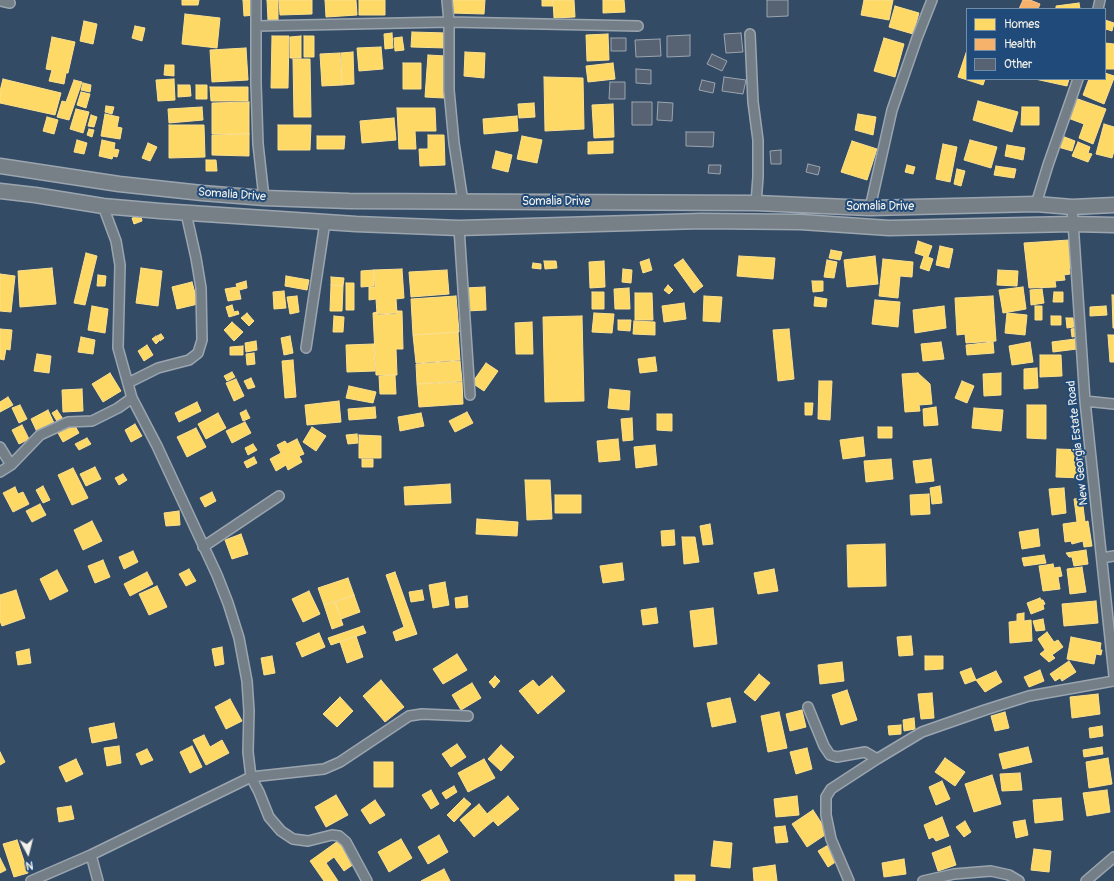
<!DOCTYPE html>
<style>
body{margin:0}
#map{position:relative;width:1114px;height:881px;overflow:hidden;background:#344b65;font-family:Pangolin,sans-serif}
canvas{display:block}
.legend{position:absolute;left:966px;top:8px;width:140px;height:72px;box-sizing:border-box;background:#1f4a7a;border:1px solid #748da6;margin:0;padding:5px 7px;list-style:none;font-size:12px;color:#f4f1e8}
.legend li{display:flex;align-items:center;gap:8px;height:20px}
.legend b{width:20px;border:1px solid #748da6}
.north{position:absolute;left:8px;top:833px;width:40px;height:40px;-webkit-text-stroke:3px #1f4a7a;paint-order:stroke;rotate:173deg;font-size:11px;font-weight:700;line-height:16px;text-align:center;color:#f4f1e8}
.north::after{content:'';display:block;margin:auto;width:14px;height:18px;background:#f4f1e8;clip-path:polygon(50% 0,100% 100%,50% 72%,0 100%)}
</style>
<div id="map">
<canvas width="1114" height="881"></canvas>
<ul class="legend">
<li><b style="height:11px;background:#ffd966"></b>Homes</li>
<li><b style="height:11px;background:#f6b26b"></b>Health</li>
<li><b style="height:11px;background:#576373"></b>Other</li>
</ul>
<div class="north">N</div>
</div>
<script>
const context = document.querySelector('canvas').getContext('2d');
context.lineJoin = 'round';
function fillPath(path, color) { context.fillStyle = color; context.fill(path, 'evenodd'); }
const toPath = rows => new Path2D(rows.map(r => 'M' + r).join(''));
function stroke(path, color, width, dash) { context.strokeStyle = color; context.lineWidth = width; context.lineCap = dash ? 'butt' : 'round'; context.setLineDash(dash || []); context.stroke(path); }
function drawText(font, color, halo, rows, align = 'center') {
  context.font = font + ' Pangolin,sans-serif'; context.lineWidth = 4; context.setLineDash([]); context.textBaseline = 'middle'; context.strokeStyle = halo; context.fillStyle = color; for (const [text, x, y, turn = 0] of rows) {
    context.save(); context.translate(x, y); context.rotate((+turn || 0) * Math.PI / 180); context.textAlign = isNaN(turn) ? turn : align; if (halo) context.strokeText(text, 0, 0); context.fillText(text, 0, 0); context.restore();
  }
}
const homes = toPath([
 [182,0,199,0,198,5,182,5,182,0],
 [243,0,254,0,255,15,244,16,243,0],
 [267,0,278,0,278,20,268,20,267,0],
 [279,0,312,0,312,14,280,15,279,0],
 [325,0,356,0,357,15,326,17,325,0],
 [359,0,385,0,385,15,359,15,359,0],
 [453,0,485,0,484,14,452,13,453,0],
 [542,0,553,0,553,6,542,6,542,0],
 [553,0,574,0,575,17,554,18,553,0],
 [603,0,624,0,625,12,603,13,603,0],
 [864,0,893,0,889,20,861,15,864,0],
 [1079,3,1080,9,1056,9,1056,6,1079,3],
 [895,6,919,13,913,34,889,27,895,6],
 [185,14,220,18,217,48,182,44,185,14],
 [1105,20,1114,23,1112,31,1106,29,1105,33,1105,20],
 [84,21,97,24,93,44,80,41,84,21],
 [135,26,145,28,142,41,132,38,135,26],
 [412,32,447,33,446,48,411,47,412,32],
 [392,33,393,48,385,49,384,34,392,33],
 [608,34,609,60,587,61,586,35,608,34],
 [272,36,289,36,288,88,271,88,272,36],
 [301,36,301,58,290,58,290,37,301,36],
 [304,36,314,36,314,57,304,57,304,36],
 [52,37,75,42,68,73,66,73,64,84,49,81,52,70,46,69,52,37],
 [402,37,404,50,395,51,394,38,402,37],
 [884,38,904,44,895,77,874,71,884,38],
 [1105,43,1114,44,1114,69,1105,69,1105,43],
 [381,47,383,69,359,71,357,48,381,47],
 [246,48,248,80,212,82,210,50,246,48],
 [967,50,967,79,985,79,983,85,958,77,967,50],
 [353,52,354,84,342,85,341,53,353,52],
 [465,52,485,53,484,78,464,76,465,52],
 [340,53,342,85,322,86,320,54,340,53],
 [428,55,446,56,444,98,425,97,428,55],
 [293,59,310,59,311,117,294,117,293,59],
 [403,63,421,63,421,89,403,89,403,63],
 [613,63,615,79,588,82,586,66,613,63],
 [165,65,174,65,174,76,164,75,165,65],
 [1105,73,1114,76,1114,78,1104,104,1083,95,1089,79,1105,79,1105,73],
 [544,77,583,78,584,129,545,131,544,77],
 [3,79,61,93,55,115,0,103,0,91,3,79],
 [174,79,175,100,158,101,156,80,174,79],
 [1035,79,1069,79,1067,86,1035,79],
 [74,80,82,82,69,120,57,117,62,101,66,102,74,80],
 [83,83,91,85,90,92,81,90,83,83],
 [178,85,190,85,191,96,178,97,178,85],
 [196,85,207,85,207,99,196,99,196,85],
 [210,87,248,87,248,101,211,101,210,87],
 [81,92,90,94,86,108,77,105,81,92],
 [1075,98,1106,109,1093,144,1079,138,1084,124,1068,118,1075,98],
 [978,101,1018,112,1012,132,973,120,978,101],
 [249,102,249,134,212,134,212,103,249,102],
 [534,103,535,117,519,118,518,104,534,103],
 [613,104,614,137,594,138,592,105,613,104],
 [106,106,114,107,112,114,105,112,106,106],
 [202,107,203,120,169,123,168,109,202,107],
 [1022,107,1039,107,1039,125,1021,125,1022,107],
 [397,108,435,108,436,131,415,131,416,149,399,149,397,108],
 [76,109,89,112,83,133,70,129,76,109],
 [105,114,119,117,117,127,122,128,120,139,101,136,105,114],
 [858,114,876,117,873,135,855,130,858,114],
 [91,115,97,117,94,127,88,126,91,115],
 [517,116,518,131,484,134,483,119,517,116],
 [47,117,58,120,54,134,43,131,47,117],
 [394,118,396,140,362,143,360,121,394,118],
 [1104,124,1114,127,1114,151,1112,158,1096,154,1104,124],
 [169,125,204,125,205,157,169,158,169,125],
 [278,125,311,125,310,150,278,150,278,125],
 [89,129,94,130,92,137,87,135,89,129],
 [249,134,249,156,212,155,212,135,249,134],
 [428,135,444,135,445,165,420,166,419,149,428,149,428,135],
 [317,136,345,136,344,149,317,149,317,136],
 [522,136,542,140,537,163,517,159,522,136],
 [1062,136,1075,141,1072,151,1058,147,1062,136],
 [77,140,87,143,84,154,74,152,77,140],
 [102,140,115,143,114,149,119,150,117,157,113,156,112,159,99,156,102,140],
 [970,140,997,147,991,168,964,160,970,140],
 [613,141,613,153,588,154,588,142,613,141],
 [852,141,877,149,867,180,841,172,852,141],
 [1078,142,1090,147,1088,153,1092,154,1088,162,1072,156,1078,142],
 [148,143,157,147,150,161,142,158,148,143],
 [943,144,957,147,950,182,936,179,943,144],
 [1007,145,1025,148,1023,160,1005,156,1007,145],
 [496,151,512,155,508,172,492,168,496,151],
 [206,160,216,160,217,171,206,171,206,160],
 [907,165,915,167,913,174,905,172,907,165],
 [996,166,1016,169,1014,178,994,175,996,166],
 [957,169,965,171,961,186,954,184,957,169],
 [141,216,142,221,134,224,132,218,141,216],
 [1069,240,1072,268,1069,269,1070,274,1064,275,1065,280,1055,281,1056,287,1029,288,1024,243,1069,240],
 [918,241,932,246,928,257,933,259,929,271,920,268,924,256,915,253,918,241],
 [940,246,953,249,949,268,936,265,940,246],
 [831,250,842,252,840,260,829,258,831,250],
 [86,253,97,256,85,305,74,303,86,253],
 [739,256,775,258,773,279,737,276,739,256],
 [875,256,878,284,847,287,844,260,875,256],
 [649,259,652,270,643,273,640,262,649,259],
 [683,259,703,286,694,293,674,265,683,259],
 [883,259,913,262,912,277,900,276,898,298,879,296,883,259],
 [827,260,837,262,834,278,824,277,827,260],
 [544,261,556,261,557,268,545,269,544,261],
 [604,261,605,287,590,288,589,262,604,261],
 [533,263,541,264,541,269,532,268,533,263],
 [52,268,56,304,20,307,18,271,52,268],
 [141,268,162,271,158,306,136,303,141,268],
 [402,269,404,298,396,299,397,313,377,314,376,299,369,300,369,287,375,287,374,270,402,269],
 [623,269,632,270,631,283,622,282,623,269],
 [374,270,374,286,361,287,361,271,374,270],
 [447,270,449,294,411,297,409,272,447,270],
 [998,270,1018,271,1017,286,997,285,998,270],
 [0,274,15,276,11,312,0,311,0,274],
 [98,275,106,276,105,286,97,286,98,275],
 [286,276,309,280,307,290,285,286,286,276],
 [331,277,344,278,343,286,331,285,331,277],
 [246,281,247,288,239,290,241,299,228,301,225,289,237,287,236,284,246,281],
 [812,281,823,281,823,291,813,292,812,281],
 [192,282,198,304,177,309,172,287,192,282],
 [346,283,354,283,354,310,346,310,346,283],
 [331,285,343,286,342,311,330,311,331,285],
 [668,285,673,290,669,294,664,290,668,285],
 [485,287,486,310,466,311,465,288,485,287],
 [1023,287,1026,309,1003,313,999,290,1023,287],
 [629,288,630,309,615,309,614,289,629,288],
 [1042,289,1044,303,1031,305,1030,290,1042,289],
 [284,291,286,308,274,309,273,292,284,291],
 [592,292,604,292,604,309,592,309,592,292],
 [1054,292,1063,292,1063,302,1053,302,1054,292],
 [635,293,652,293,653,320,635,320,635,293],
 [1112,295,1114,295,1114,328,1113,328,1112,295],
 [297,296,299,312,290,314,287,297,297,296],
 [456,296,459,332,413,335,411,299,456,296],
 [704,296,722,297,720,322,703,321,704,296],
 [993,296,996,341,966,343,965,334,957,335,955,298,993,296],
 [815,297,827,299,826,307,814,306,815,297],
 [875,300,900,302,898,327,872,324,875,300],
 [684,303,686,319,664,322,662,306,684,303],
 [232,305,234,312,238,311,239,314,229,317,226,307,232,305],
 [92,306,108,309,105,333,88,330,92,306],
 [944,306,946,328,915,333,913,310,944,306],
 [1035,306,1042,306,1042,320,1035,320,1035,306],
 [1106,306,1107,315,1090,316,1090,307,1106,306],
 [397,311,402,311,403,349,396,349,397,375,376,375,373,313,377,312,377,315,397,314,397,311],
 [247,313,254,321,249,326,241,318,247,313],
 [594,313,614,314,612,333,592,332,594,313],
 [1007,313,1027,315,1025,335,1005,333,1007,313],
 [334,316,344,317,343,332,333,332,334,316],
 [582,316,584,401,545,402,543,317,582,316],
 [1051,316,1061,316,1061,325,1051,325,1051,316],
 [1066,318,1073,318,1074,327,1067,328,1066,318],
 [618,320,631,320,630,331,618,330,618,320],
 [634,321,655,322,655,335,633,334,634,321],
 [232,322,243,332,234,341,224,330,232,322],
 [532,322,533,354,516,354,515,323,532,322],
 [1078,328,1079,336,1072,337,1071,329,1078,328],
 [0,329,12,330,10,350,6,349,4,360,0,359,0,329],
 [789,329,794,379,778,381,773,330,789,329],
 [458,332,460,360,416,363,413,335,458,332],
 [161,334,164,338,160,341,157,336,161,334],
 [1108,335,1114,335,1114,362,1110,362,1108,335],
 [156,336,159,341,156,344,152,339,156,336],
 [290,336,293,353,284,355,281,338,290,336],
 [81,337,95,340,93,354,78,352,81,337],
 [1075,339,1077,349,1053,352,1052,342,1075,339],
 [256,341,257,350,246,352,245,343,256,341],
 [941,342,944,359,923,361,921,344,941,342],
 [993,342,994,353,967,355,966,345,993,342],
 [1030,342,1033,362,1012,365,1009,346,1030,342],
 [374,344,375,371,347,372,346,345,374,344],
 [147,345,153,355,144,361,138,351,147,345],
 [243,346,243,355,230,355,230,347,243,346],
 [254,353,255,364,247,365,246,354,254,353],
 [37,354,51,356,49,373,34,371,37,354],
 [1040,355,1061,355,1062,376,1040,377,1040,355],
 [655,357,657,371,640,373,638,359,655,357],
 [293,360,296,397,285,398,282,361,293,360],
 [460,361,462,381,417,384,416,364,460,361],
 [486,363,498,371,484,391,472,383,486,363],
 [1037,368,1038,388,1024,389,1024,369,1037,368],
 [232,372,235,377,227,381,224,376,232,372],
 [110,373,121,391,103,402,92,384,110,373],
 [918,373,930,384,932,404,919,405,920,411,905,412,902,374,918,373],
 [1001,373,1001,395,984,396,983,374,1001,373],
 [395,375,396,394,380,394,379,376,395,375],
 [251,378,255,387,248,389,244,381,251,378],
 [236,379,244,396,234,401,226,383,236,379],
 [819,381,832,381,830,420,818,419,819,381],
 [962,381,974,386,967,403,955,398,962,381],
 [462,382,463,404,419,407,417,384,462,382],
 [349,386,376,392,373,403,346,398,349,386],
 [82,389,83,411,63,412,62,390,82,389],
 [610,389,630,391,629,410,608,408,610,389],
 [8,397,13,405,0,412,0,402,8,397],
 [339,401,341,422,307,425,305,405,339,401],
 [197,402,201,411,179,422,175,413,197,402],
 [805,403,813,403,812,415,805,415,805,403],
 [20,405,27,419,19,423,12,408,20,405],
 [1027,405,1046,405,1046,439,1027,438,1027,405],
 [375,407,376,418,349,420,348,409,375,407],
 [936,407,938,425,924,426,923,409,936,407],
 [974,408,1003,410,1001,431,972,428,974,408],
 [48,410,54,423,37,432,31,419,48,410],
 [57,410,63,419,58,423,52,413,57,410],
 [246,410,250,418,243,421,240,413,246,410],
 [467,412,473,423,455,432,449,421,467,412],
 [218,413,226,428,206,439,198,424,218,413],
 [421,413,424,426,400,431,398,417,421,413],
 [657,414,672,414,672,431,657,430,657,414],
 [632,418,633,440,623,441,621,419,632,418],
 [245,422,251,433,232,443,226,431,245,422],
 [74,424,79,433,63,442,58,433,74,424],
 [135,424,142,436,131,442,125,430,135,424],
 [22,425,29,439,19,444,12,430,22,425],
 [312,427,326,436,316,451,303,442,312,427],
 [878,427,892,427,892,438,878,438,878,427],
 [196,428,206,447,187,457,177,437,196,428],
 [357,434,358,443,348,444,346,435,357,434],
 [359,435,381,436,381,458,359,458,359,435],
 [863,437,865,456,843,459,840,440,863,437],
 [87,438,91,444,79,450,75,444,87,438],
 [297,439,304,454,299,456,302,462,288,470,286,465,276,471,270,459,281,453,277,445,285,441,287,444,297,439],
 [618,439,620,460,599,462,597,441,618,439],
 [253,444,257,450,248,455,245,448,253,444],
 [655,445,657,465,636,468,634,447,655,445],
 [1057,449,1084,450,1083,478,1056,477,1057,449],
 [254,457,257,463,247,468,244,462,254,457],
 [362,459,373,459,373,467,362,467,362,459],
 [891,459,893,479,866,482,864,461,891,459],
 [931,459,934,481,916,483,913,461,931,459],
 [95,467,101,479,86,486,80,474,95,467],
 [73,468,88,498,72,505,58,475,73,468],
 [123,474,127,480,119,485,115,478,123,474],
 [525,480,550,480,552,519,527,520,525,480],
 [450,484,451,503,405,505,404,487,450,484],
 [43,486,50,500,43,503,36,490,43,486],
 [940,486,942,503,932,504,930,488,940,486],
 [15,487,18,494,23,492,29,504,13,512,3,493,15,487],
 [1064,488,1066,513,1052,515,1049,489,1064,488],
 [212,492,216,501,205,507,200,498,212,492],
 [929,494,930,514,911,515,910,495,929,494],
 [555,495,581,495,581,513,555,513,555,495],
 [1082,498,1085,522,1088,521,1092,546,1084,547,1083,541,1072,544,1071,541,1065,542,1063,524,1077,522,1074,499,1082,498],
 [40,504,46,515,32,522,26,511,40,504],
 [179,511,180,525,166,526,164,513,179,511],
 [477,519,518,522,517,536,476,534,477,519],
 [92,521,102,541,83,550,74,530,92,521],
 [710,524,713,544,703,545,700,526,710,524],
 [1038,529,1040,546,1022,549,1019,532,1038,529],
 [674,530,675,545,662,546,661,531,674,530],
 [241,534,248,554,232,559,225,540,241,534],
 [682,537,695,537,699,562,684,564,682,537],
 [885,544,886,586,848,587,847,545,885,544],
 [1086,550,1088,564,1074,566,1072,557,1069,557,1066,553,1086,550],
 [133,551,138,562,124,569,119,557,133,551],
 [1044,555,1046,563,1024,566,1022,558,1044,555],
 [103,560,110,577,95,583,88,566,103,560],
 [622,563,624,580,603,583,600,566,622,563],
 [1053,564,1054,568,1060,567,1062,576,1058,577,1060,589,1043,591,1039,566,1053,564],
 [1082,567,1086,592,1070,594,1067,569,1082,567],
 [189,569,196,581,186,586,179,574,189,569],
 [774,569,778,591,758,594,754,573,774,569],
 [57,570,68,591,50,600,40,579,57,570],
 [147,572,153,584,130,596,124,584,147,572],
 [395,572,417,634,396,641,393,632,404,627,386,575,395,572],
 [348,578,354,595,324,605,318,588,348,578],
 [445,582,449,605,433,608,429,585,445,582],
 [157,586,167,607,149,615,139,594,157,586],
 [16,590,25,618,2,626,0,621,0,595,16,590],
 [422,590,424,600,411,602,409,592,422,590],
 [309,591,320,614,303,622,292,599,309,591],
 [354,595,360,612,341,619,335,602,354,595],
 [467,596,468,607,456,608,455,598,467,596],
 [1040,598,1041,600,1043,600,1045,604,1043,605,1044,609,1031,614,1027,603,1040,598],
 [1096,601,1098,623,1064,626,1062,604,1096,601],
 [335,602,343,625,332,629,324,605,335,602],
 [656,608,658,623,643,625,641,610,656,608],
 [713,608,717,644,694,647,690,611,713,608],
 [1024,613,1024,621,1031,620,1032,641,1010,643,1009,622,1017,621,1017,614,1024,613],
 [1043,619,1045,630,1036,631,1033,621,1043,619],
 [363,626,366,633,331,645,328,638,363,626],
 [1047,632,1054,642,1058,640,1063,647,1052,655,1055,658,1049,662,1040,654,1045,650,1038,639,1047,632],
 [319,633,325,647,302,657,296,643,319,633],
 [356,636,363,657,347,663,340,642,356,636],
 [911,636,913,655,899,656,897,637,911,636],
 [1071,637,1101,643,1100,650,1102,650,1101,655,1096,654,1094,664,1067,659,1071,637],
 [222,647,224,664,215,666,212,649,222,647],
 [29,649,31,663,18,665,16,652,29,649],
 [457,654,467,670,443,684,433,669,457,654],
 [272,656,275,673,264,675,261,658,272,656],
 [925,656,943,656,943,669,925,670,925,656],
 [1069,661,1076,672,1062,681,1060,678,1055,681,1050,674,1069,661],
 [842,662,844,681,820,684,818,665,842,662],
 [971,668,976,680,965,684,960,672,971,668],
 [1040,670,1044,681,1029,687,1024,677,1040,670],
 [996,671,1002,682,985,692,976,680,996,671],
 [759,674,770,683,755,701,744,692,759,674],
 [495,676,500,681,494,688,489,682,495,676],
 [552,676,565,691,538,714,519,691,533,680,539,687,552,676],
 [381,680,404,707,385,722,363,696,381,680],
 [472,683,481,698,461,710,452,695,472,683],
 [847,690,857,720,841,725,832,695,847,690],
 [932,693,934,718,921,719,918,694,932,693],
 [1098,694,1100,714,1072,718,1070,697,1098,694],
 [340,697,353,711,337,727,323,714,340,697],
 [730,698,736,722,712,727,707,703,730,698],
 [230,699,242,721,226,729,215,707,230,699],
 [802,710,806,727,790,731,786,714,802,710],
 [779,712,787,748,768,752,761,716,779,712],
 [1005,712,1009,728,995,731,991,716,1005,712],
 [914,718,915,729,904,731,903,720,914,718],
 [114,723,117,738,92,743,89,728,114,723],
 [901,725,901,734,889,735,888,726,901,725],
 [1102,726,1103,736,1090,738,1089,728,1102,726],
 [204,735,210,747,222,740,229,753,206,765,193,740,204,735],
 [457,744,466,757,451,767,442,754,457,744],
 [501,745,514,757,501,771,488,759,501,745],
 [119,746,121,763,107,766,104,748,119,746],
 [192,746,202,767,190,773,180,752,192,746],
 [1028,747,1032,762,1003,769,999,754,1028,747],
 [1102,747,1103,754,1084,757,1083,750,1102,747],
 [807,748,812,769,796,774,790,752,807,748],
 [147,749,153,760,141,765,136,754,147,749],
 [0,752,5,762,0,765,0,752],
 [945,758,965,772,955,786,935,772,945,758],
 [1108,758,1112,784,1089,788,1086,762,1108,758],
 [76,759,83,774,66,782,59,767,76,759],
 [484,759,495,778,468,792,458,773,484,759],
 [374,762,393,762,393,787,374,787,374,762],
 [1020,773,1022,790,1002,791,1000,774,1020,773],
 [992,775,1001,804,974,812,965,784,992,775],
 [942,781,950,799,936,805,929,787,942,781],
 [454,786,457,792,446,799,442,793,454,786],
 [431,790,439,804,431,809,422,795,431,790],
 [1107,790,1110,812,1087,816,1083,793,1107,790],
 [336,795,348,815,326,827,315,807,336,795],
 [508,796,519,809,498,826,487,814,508,796],
 [797,796,799,815,776,817,774,799,797,796],
 [464,798,471,804,454,822,447,815,464,798],
 [1061,798,1063,820,1035,823,1033,800,1061,798],
 [375,800,385,815,370,824,361,810,375,800],
 [479,804,493,821,474,837,460,820,479,804],
 [71,806,74,819,59,822,57,808,71,806],
 [813,810,828,833,807,847,792,824,813,810],
 [942,817,949,836,936,841,933,837,929,839,924,825,942,817],
 [1025,820,1028,835,1016,838,1013,822,1025,820],
 [965,821,971,832,964,837,956,827,965,821],
 [785,826,788,842,776,843,774,827,785,826],
 [439,835,448,852,428,864,418,847,439,835],
 [401,839,412,858,389,872,378,852,401,839],
 [17,840,28,873,14,877,3,844,17,840],
 [338,841,354,864,344,871,334,857,326,863,338,881,324,881,310,861,338,841],
 [714,841,732,843,730,868,711,866,714,841],
 [830,844,840,859,828,867,818,851,830,844],
 [950,846,956,865,938,871,932,853,950,846],
 [1034,849,1051,851,1049,872,1031,870,1034,849],
 [0,858,6,870,0,873,0,858],
 [904,859,906,874,884,877,882,863,904,859],
 [775,865,777,881,754,881,753,868,775,865],
 [444,869,450,881,421,881,444,869],
 [675,875,695,875,695,881,675,881,675,875]
]);
fillPath(homes, '#ffd966');
stroke(homes, '#fce08d', 1);
const health = toPath([
 [1023,0,1030,0,1040,4,1038,9,1019,9,1023,0]
]);
fillPath(health, '#f6b26b');
stroke(health, '#f5c590', 1);
const building = toPath([
 [767,0,788,0,788,16,767,17,767,0],
 [741,33,743,52,726,53,724,34,741,33],
 [690,35,690,56,667,57,667,36,690,35],
 [611,38,626,38,626,51,611,51,611,38],
 [660,39,661,56,636,57,635,40,660,39],
 [712,54,727,61,722,71,707,64,712,54],
 [636,69,651,70,651,84,636,83,636,69],
 [724,77,746,80,743,94,722,91,724,77],
 [702,80,715,83,713,93,699,90,702,80],
 [610,82,625,82,625,99,609,99,610,82],
 [632,102,652,102,652,125,632,125,632,102],
 [658,102,673,103,672,121,657,120,658,102],
 [686,132,714,132,713,147,686,146,686,132],
 [781,150,781,164,771,164,770,151,781,150],
 [808,164,820,167,818,175,806,172,808,164],
 [709,165,721,165,720,174,708,173,709,165]
]);
fillPath(building, '#576373');
stroke(building, '#9ba5af', 1);
const street = toPath([
 [256,0,256,83,258,144,264,198],
 [447,0,449,22,449,90,454,143,463,202],
 [0,1,10,3],
 [1098,9,1100,0],
 [257,26,449,22,638,26],
 [750,34,753,102,758,140,758,177,756,203],
 [1036,204,1048,165,1078,79],
 [103,206,116,241,120,265,118,348,132,398,157,446,217,575,228,603,239,638,247,681,249,711,248,752,251,777,259,792,269,817,281,831,293,839,308,841,332,835,339,836,346,842,367,881],
 [1072,207,1085,401,1114,676],
 [870,208,892,110,917,38,932,0],
 [459,228,470,395],
 [306,348,325,222],
 [128,383,158,368,189,360,198,353,202,340,201,288,196,258,186,213],
 [1085,401,1114,404],
 [0,447,11,465],
 [0,472,11,465,40,435,68,422,92,421,118,408,132,398],
 [203,547,279,496],
 [1102,558,1114,556],
 [808,707,824,746,830,755,837,757,865,752,877,759],
 [91,855,98,881],
 [31,881,91,855,251,777,324,769,340,762,409,716,422,714,468,716],
 [849,881,831,839,826,815,826,797,831,789,877,759,922,732,985,710,1029,696,1114,681],
 [923,881,954,874,991,871,1009,875,1019,881],
 [1086,881,1114,857]
]);
const primary = toPath([
 [0,166,119,184,202,193,264,198,349,201,756,203,870,208,1036,204,1072,207,1114,205],
 [0,191,35,195,103,206,160,211,356,224,459,228,701,221,801,222,889,228,1073,224,1114,225]
]);
stroke(street, '#9ba5af', 12);
stroke(primary, '#9ba5af', 17);
stroke(street, '#737e87', 9);
stroke(primary, '#788087', 14);
drawText('12px', '#f4f1e8', '#1f4a7a', [
 ["Somalia Drive",232,195,4],
 ["Somalia Drive",556,202],
 ["Somalia Drive",880,207],
 ["New Georgia Estate Road",1078,443,-96]
]);
</script>
